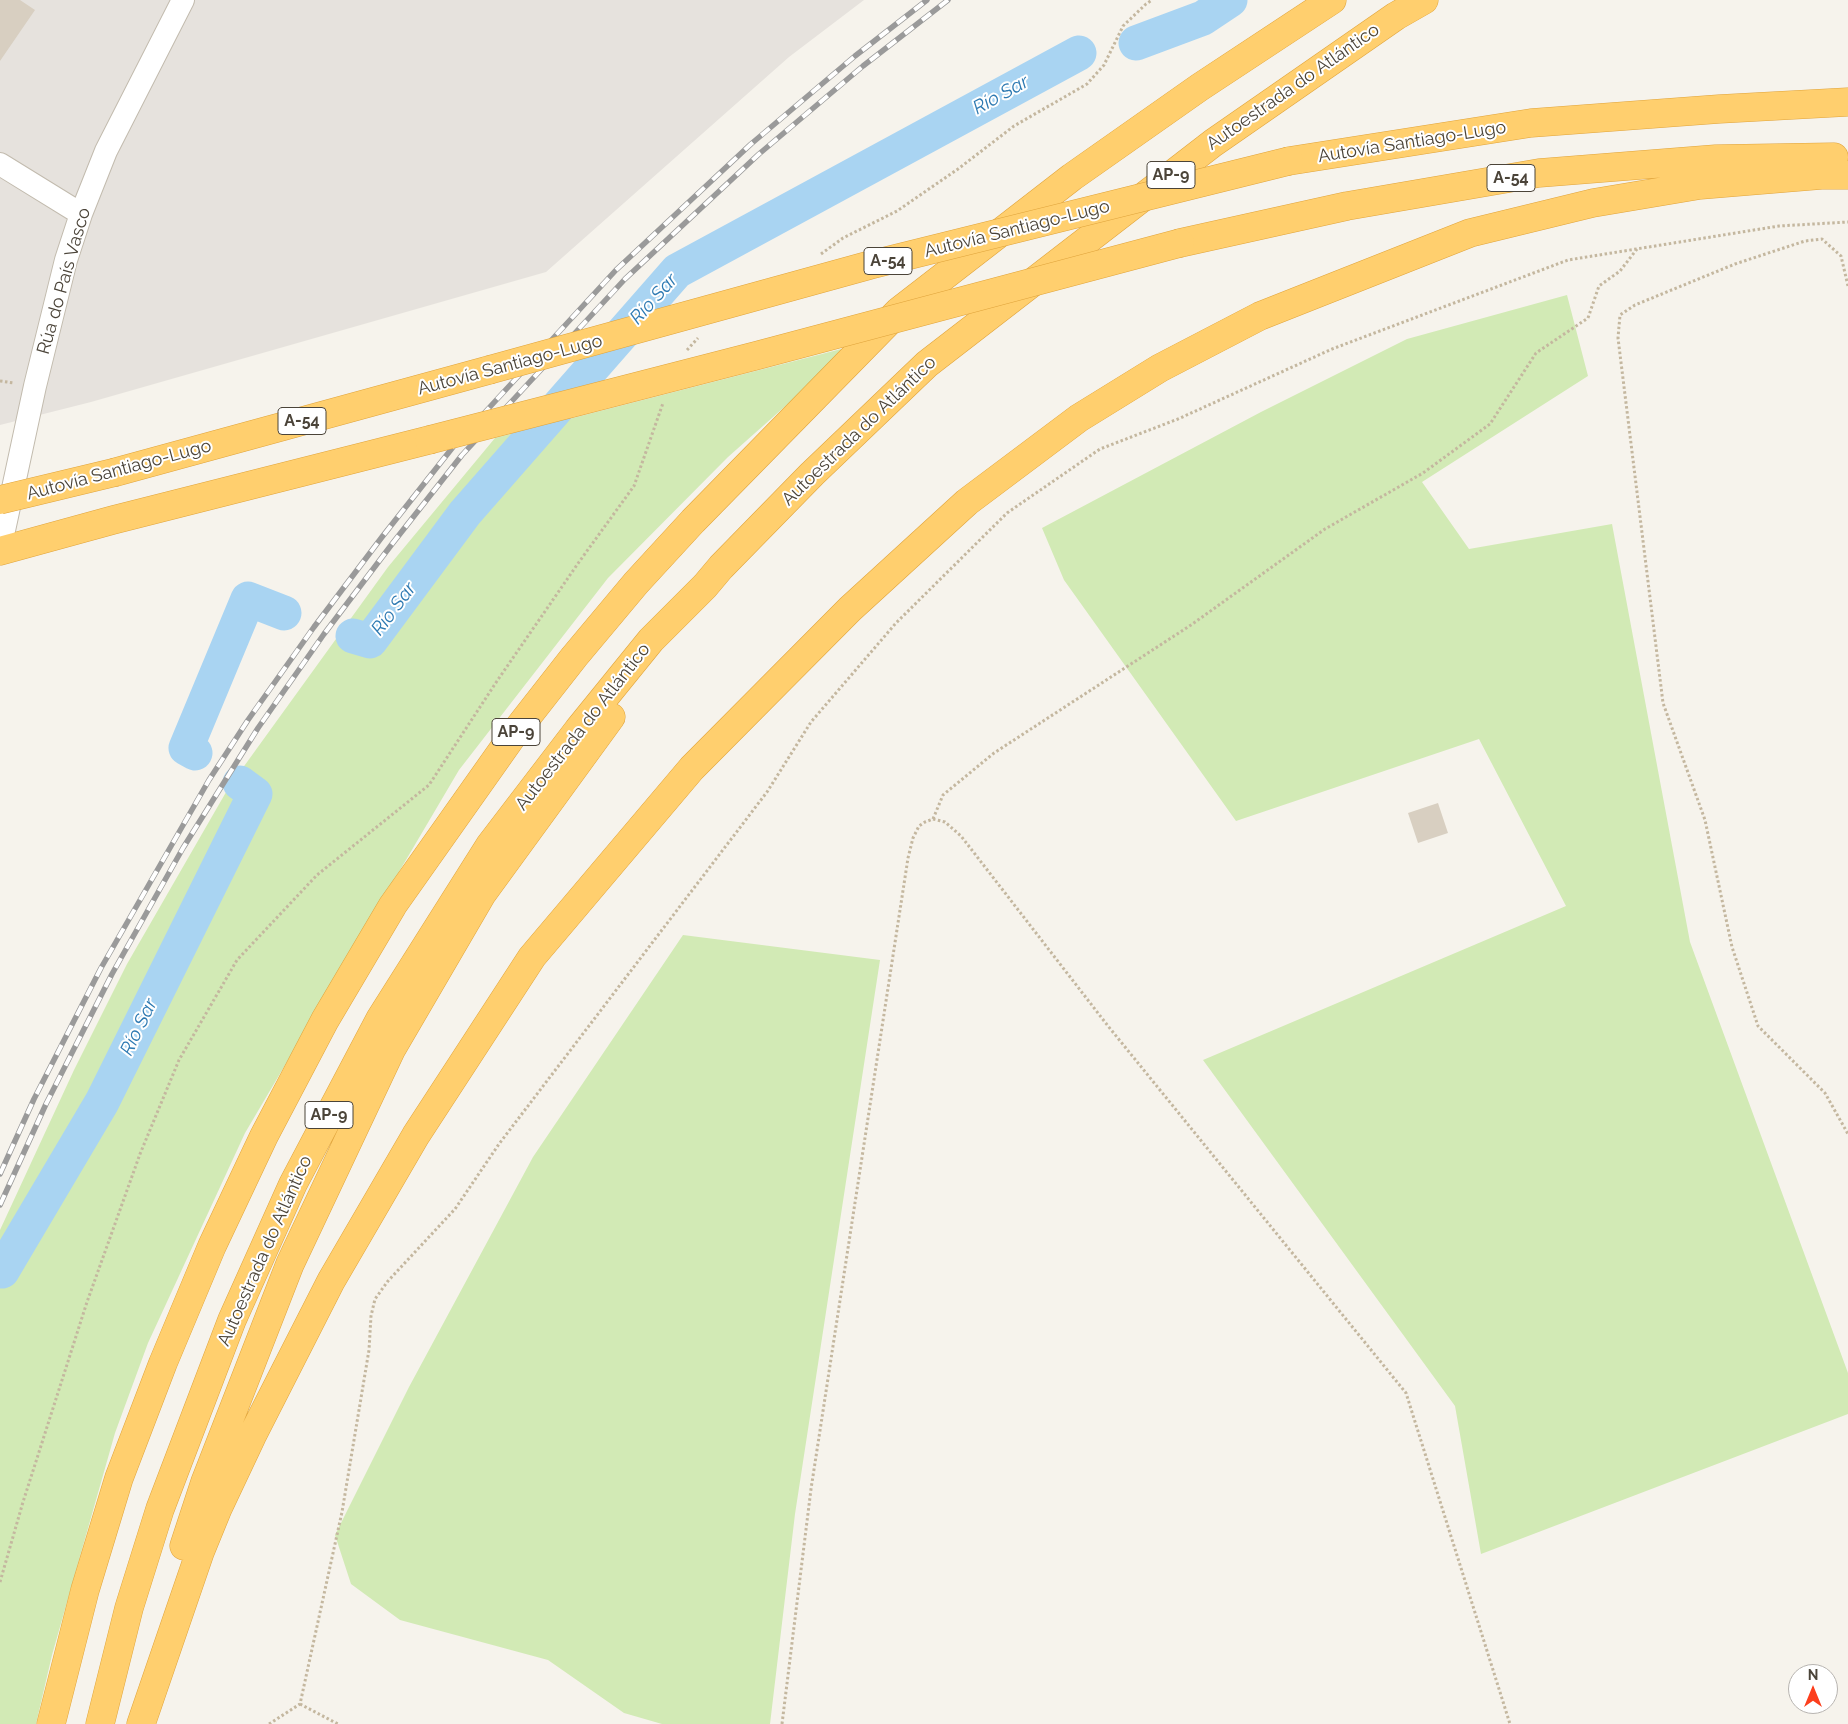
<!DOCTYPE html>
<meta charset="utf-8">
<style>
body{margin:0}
#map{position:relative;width:1848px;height:1724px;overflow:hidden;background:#f6f3ec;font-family:Raleway,sans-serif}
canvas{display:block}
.north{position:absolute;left:1788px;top:1664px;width:50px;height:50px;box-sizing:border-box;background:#fff;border:1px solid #b7b4b0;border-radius:50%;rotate:0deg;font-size:14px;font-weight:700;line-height:20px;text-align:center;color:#4b4439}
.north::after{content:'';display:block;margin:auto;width:18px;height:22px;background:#fc3f1d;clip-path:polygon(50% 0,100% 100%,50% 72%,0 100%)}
</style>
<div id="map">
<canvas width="1848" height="1724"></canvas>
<div class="north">N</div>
</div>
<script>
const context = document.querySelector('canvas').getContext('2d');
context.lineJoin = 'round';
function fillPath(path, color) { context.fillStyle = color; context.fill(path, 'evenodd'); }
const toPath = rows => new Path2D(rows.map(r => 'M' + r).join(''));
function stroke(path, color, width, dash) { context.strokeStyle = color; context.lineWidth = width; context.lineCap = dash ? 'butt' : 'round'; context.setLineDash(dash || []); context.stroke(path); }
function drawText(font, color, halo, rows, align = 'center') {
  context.font = font + ' Raleway,sans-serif'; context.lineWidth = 4; context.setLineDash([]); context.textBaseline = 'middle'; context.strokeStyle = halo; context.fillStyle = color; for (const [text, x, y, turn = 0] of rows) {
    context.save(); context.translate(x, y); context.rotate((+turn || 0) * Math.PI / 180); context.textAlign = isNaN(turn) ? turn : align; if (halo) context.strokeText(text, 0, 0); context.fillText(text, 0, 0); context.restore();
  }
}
fillPath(toPath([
 [0,0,864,0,789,57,546,272,91,402,0,425]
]), '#e6e2dd');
fillPath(toPath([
 [1567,295,1588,376,1422,482,1469,549,1612,524,1690,942,1848,1373,1848,1414,1481,1554,1455,1406,1203,1060,1566,906,1479,739,1236,821,1064,580,1042,528,1261,412,1407,339],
 [853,346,728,457,608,578,459,770,245,1133,148,1343,115,1433,52,1655,36,1724,0,1724,0,1230,74,1070,127,964,229,787,388,567,495,438],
 [683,935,880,960,795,1514,770,1724,662,1724,624,1713,548,1660,400,1620,351,1584,335,1535,409,1387,533,1157]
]), '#d2eab5');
stroke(toPath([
 [1136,43,1203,18,1230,0],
 [353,636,370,641,465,513,677,271,1079,53],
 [195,753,186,748,248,599,284,613],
 [2,1271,102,1102,255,794,240,783]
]), '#a9d4f2', 35);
fillPath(toPath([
 [0,0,20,0,35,10,0,61],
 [1438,803,1448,833,1418,843,1408,813]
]), '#d8cfc1');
const minor = toPath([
 [0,164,81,214],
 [0,549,35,386,66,260,81,214,106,151,183,0]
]);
const highway = toPath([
 [1289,161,1531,123,1719,109,1848,102],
 [1180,243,1347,206,1539,173,1716,159,1834,157],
 [116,472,489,370],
 [0,551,113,520,429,440],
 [184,1546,205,1482,290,1264,391,1050,482,894,611,717],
 [51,1724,85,1590,119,1478,163,1363,212,1246,264,1136,325,1020,393,905,516,731,574,657,636,583,693,521,899,311,1072,177,1200,87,1332,0],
 [100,1724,129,1608,160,1509,232,1320,293,1184,380,1019,490,845,578,730,651,640,705,586,721,567,812,474,927,364,1213,143,1396,16,1424,0],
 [141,1724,200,1552,218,1508,252,1436,331,1281,416,1135,532,957,692,768,850,609,967,502,1079,418,1160,368,1260,316,1470,233,1593,203,1700,185,1821,175,1848,175]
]);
stroke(minor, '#c2bbae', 24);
stroke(highway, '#e0a43c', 29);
stroke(toPath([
 [821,254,843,238,897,211,958,169,1014,126,1087,84,1104,65,1123,26,1146,4,1152,0],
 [1848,286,1841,256,1822,239,1805,241,1735,264,1635,305,1620,315,1618,338,1663,703,1705,820,1732,947,1758,1026,1825,1093,1848,1134],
 [687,350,698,338],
 [0,381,14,383],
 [933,819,943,795,994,753,1191,625,1325,529,1423,473,1490,424,1536,353,1588,318,1599,286,1620,271,1637,249],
 [0,1582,23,1502,87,1302,140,1154,179,1060,237,960,317,875,429,785,497,681,579,562,634,486,663,403],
 [300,1704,338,1724],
 [269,1724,300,1704,342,1512,369,1350,371,1316,375,1299,388,1281,455,1209,499,1144,767,792,811,722,896,623,1007,513,1100,449,1178,419,1332,349,1568,260,1779,226,1848,222],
 [782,1724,811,1489,908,858,913,838,919,826,925,822,933,819,945,822,961,836,1108,1026,1406,1393,1510,1724]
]), '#c4b79f', 3, [2.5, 2.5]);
stroke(minor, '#fff', 22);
stroke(highway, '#ffcf6e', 28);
const rail = toPath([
 [0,1174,34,1099,101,968,209,780,248,720,314,627,382,537,453,447,616,270,751,144,855,56,927,0],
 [0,1205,46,1104,112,974,183,848,258,728,324,634,392,544,462,455,625,279,759,154,863,66,948,0]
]);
stroke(rail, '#9a9a9a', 5.5);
stroke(rail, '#fff', 4, [11]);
const highwayBridge = toPath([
 [489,370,870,265,1289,161],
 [429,440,755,356,1180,243],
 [0,500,116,472]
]);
stroke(highwayBridge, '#e0a43c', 29, []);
stroke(highwayBridge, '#ffcf6e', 28);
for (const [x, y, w] of [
 [1171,175,48],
 [1511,178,48],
 [888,261,48],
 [302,421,48],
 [516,732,48],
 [329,1115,48]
]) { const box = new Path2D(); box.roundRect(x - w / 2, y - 13.5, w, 27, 4); context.fillStyle = '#fff'; context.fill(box); stroke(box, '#4b4439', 1); }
drawText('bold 16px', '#4b4439', null, [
 ["AP-9",1171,175],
 ["A-54",1511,178],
 ["A-54",888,261],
 ["A-54",302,421],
 ["AP-9",516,732],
 ["AP-9",329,1115]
]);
drawText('18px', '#4b4439', '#fff', [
 ["Autoestrada do Atlántico",1293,87,-35],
 ["Autovía Santiago-Lugo",1412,142,-9],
 ["Autovía Santiago-Lugo",1017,229,-14],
 ["Rúa do País Vasco",64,281,-74],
 ["Autovía Santiago-Lugo",510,365,-15],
 ["Autoestrada do Atlántico",859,431,-44],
 ["Autovía Santiago-Lugo",119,470,-15],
 ["Autoestrada do Atlántico",583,727,-52],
 ["Autoestrada do Atlántico",265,1251,-66]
]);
drawText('italic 19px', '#2e7ab2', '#fff', [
 ["Río Sar",1001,95,-29],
 ["Río Sar",654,299,-48],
 ["Río Sar",394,609,-53],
 ["Río Sar",139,1027,-64]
]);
</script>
